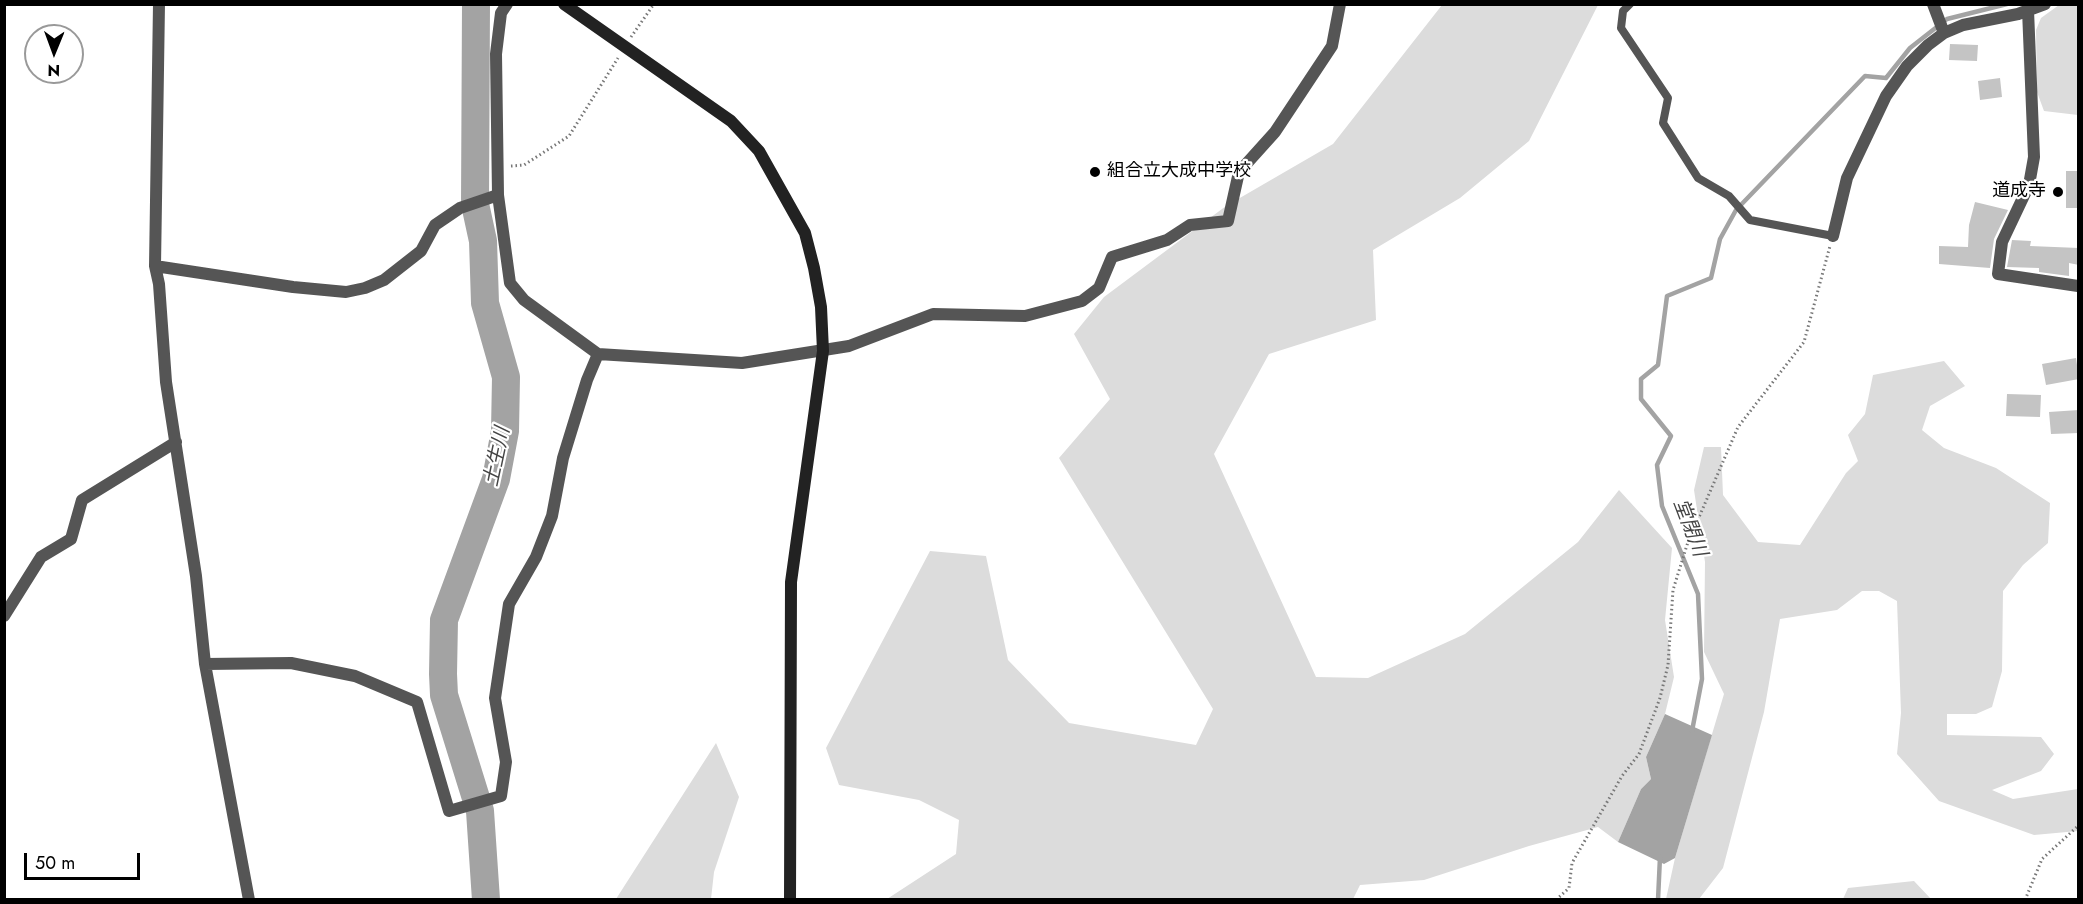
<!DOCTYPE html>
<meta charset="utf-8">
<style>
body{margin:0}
#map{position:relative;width:2083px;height:904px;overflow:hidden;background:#fff;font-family:Jost,sans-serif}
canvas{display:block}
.frame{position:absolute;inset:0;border:6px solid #000;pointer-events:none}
.north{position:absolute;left:24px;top:24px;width:60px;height:60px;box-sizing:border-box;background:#fff;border:2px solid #999;border-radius:50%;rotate:181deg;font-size:16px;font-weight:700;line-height:24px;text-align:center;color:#000}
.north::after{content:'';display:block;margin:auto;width:21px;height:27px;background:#000;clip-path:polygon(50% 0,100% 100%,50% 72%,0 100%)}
.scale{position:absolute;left:24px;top:853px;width:116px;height:27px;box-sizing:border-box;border:3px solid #000;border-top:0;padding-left:8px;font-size:18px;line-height:21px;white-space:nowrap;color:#000;-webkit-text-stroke:4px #fff;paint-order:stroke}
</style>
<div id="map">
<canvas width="2083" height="904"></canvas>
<div class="frame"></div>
<div class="north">N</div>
<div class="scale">50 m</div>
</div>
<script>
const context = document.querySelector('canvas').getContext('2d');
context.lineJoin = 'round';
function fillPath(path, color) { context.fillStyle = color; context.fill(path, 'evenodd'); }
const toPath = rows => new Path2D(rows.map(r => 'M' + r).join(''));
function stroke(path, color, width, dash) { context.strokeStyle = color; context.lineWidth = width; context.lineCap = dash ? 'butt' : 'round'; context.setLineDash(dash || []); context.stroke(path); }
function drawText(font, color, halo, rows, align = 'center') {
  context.font = font + ' Jost,"Noto Sans JP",sans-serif'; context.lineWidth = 4.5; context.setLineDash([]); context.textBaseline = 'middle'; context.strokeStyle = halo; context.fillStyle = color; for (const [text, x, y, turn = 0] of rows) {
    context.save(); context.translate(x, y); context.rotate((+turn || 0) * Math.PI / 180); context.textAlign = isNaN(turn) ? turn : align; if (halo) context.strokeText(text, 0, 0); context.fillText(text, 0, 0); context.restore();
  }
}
fillPath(toPath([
 [1442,5,1598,5,1529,141,1460,198,1373,250,1376,320,1269,354,1214,454,1316,677,1368,678,1465,634,1578,542,1619,490,1672,548,1665,620,1674,677,1665,714,1646,757,1651,779,1641,789,1618,842,1598,827,1529,846,1424,880,1360,885,1353,899,887,899,956,854,959,820,919,800,839,785,826,748,930,551,986,556,1008,660,1069,723,1196,745,1213,709,1059,458,1110,399,1074,334,1104,297,1226,206,1333,144],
 [2059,5,2078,5,2078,115,2044,111,2037,92,2036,30,2041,18],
 [1944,361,1965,386,1930,406,1922,430,1944,448,1996,468,2050,503,2048,543,2023,565,2003,591,2002,671,1992,707,1976,714,1947,714,1947,735,2041,737,2054,754,2041,771,1992,790,2013,799,2078,789,2078,831,2034,835,1939,801,1897,754,1901,713,1897,601,1879,591,1862,591,1837,610,1780,619,1764,712,1723,868,1699,899,1666,899,1675,858,1724,694,1704,652,1705,562,1694,490,1704,447,1721,447,1723,495,1758,542,1800,545,1846,473,1858,461,1848,435,1865,414,1873,375],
 [716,743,739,797,714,872,711,899,616,899],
 [1914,881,1931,899,1843,899,1848,888]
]), '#dcdcdc');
fillPath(toPath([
 [1665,714,1712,735,1675,858,1664,864,1618,842,1641,789,1651,779,1646,757]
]), '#a3a3a3');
stroke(toPath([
 [1692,731,1702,679,1698,594,1662,506,1657,465,1671,436,1641,399,1641,379,1658,365,1667,296,1711,278,1720,239,1736,210,1865,76,1886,78,1910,48,1947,19,2007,4],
 [1658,900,1660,857]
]), '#a3a3a3', 4.5);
stroke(toPath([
 [476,4,475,204,483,241,485,303,506,377,505,431,496,479,444,620,443,674,444,695,480,811,486,900]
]), '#a3a3a3', 28);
fillPath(toPath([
 [1950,44,1978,45,1977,61,1949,60],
 [2000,78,2002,97,1980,100,1978,81],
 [2066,171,2079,171,2079,208,2066,208],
 [1975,202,2008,210,1994,239,1990,268,1939,264,1939,246,1968,247,1969,225],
 [2012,240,2031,241,2030,246,2079,248,2079,265,2069,263,2069,276,2039,272,2039,268,2007,267],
 [2076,358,2079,379,2046,385,2042,364],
 [2007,394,2041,395,2040,417,2006,416],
 [2079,410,2079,433,2051,434,2049,412]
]), '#c4c4c4');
stroke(toPath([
 [631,37,654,4],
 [511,166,524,165,569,136,618,58],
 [1556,900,1569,888,1572,863,1622,776,1639,754,1660,698,1668,665,1673,590,1687,545,1738,427,1804,342,1830,246],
 [2025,900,2042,859,2078,826]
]), '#777', 3, [1.5, 3]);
stroke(toPath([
 [1630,4,1623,11,1621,28,1668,98,1663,123,1698,178,1729,196,1750,220,1833,236]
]), '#555', 8);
stroke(toPath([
 [159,4,155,266,159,284,166,382,196,576,205,664,249,900],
 [507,4,501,13,496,54,498,195,510,283,524,300,598,354,742,363,849,346,933,314,1025,316,1082,301,1099,288,1112,257,1167,240,1190,225,1228,221,1239,172,1275,132,1332,46,1340,4],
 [1933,4,1944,33],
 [2028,10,2034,157,2029,185,2002,242,1998,274,2078,286],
 [1833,236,1847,178,1886,96,1907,66,1928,45,1944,33,1963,25,2018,14,2045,4],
 [155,266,293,287,346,292,365,288,384,280,421,251,435,225,460,208,498,195],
 [4,616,41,557,71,539,82,500,176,442],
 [205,664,291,663,355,676,417,702,449,811,501,796,506,762,495,698,509,604,536,557,552,516,563,458,587,380,598,354]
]), '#555', 12);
stroke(toPath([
 [564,4,731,121,759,151,805,233,814,268,821,307,823,351,791,582,790,900]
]), '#222', 12);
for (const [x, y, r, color] of [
 [1095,172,6,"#000"],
 [2058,192,6,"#000"]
]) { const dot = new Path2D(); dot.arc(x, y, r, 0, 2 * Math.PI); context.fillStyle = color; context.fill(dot); stroke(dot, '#fff', 2); }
drawText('18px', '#000', '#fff', [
 ["組合立大成中学校",1107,172],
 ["道成寺",2046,192,"right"]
], 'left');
drawText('italic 20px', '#444', '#fff', [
 ["土生川",498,457,-78],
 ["堂閉川",1689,528,69]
]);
</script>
